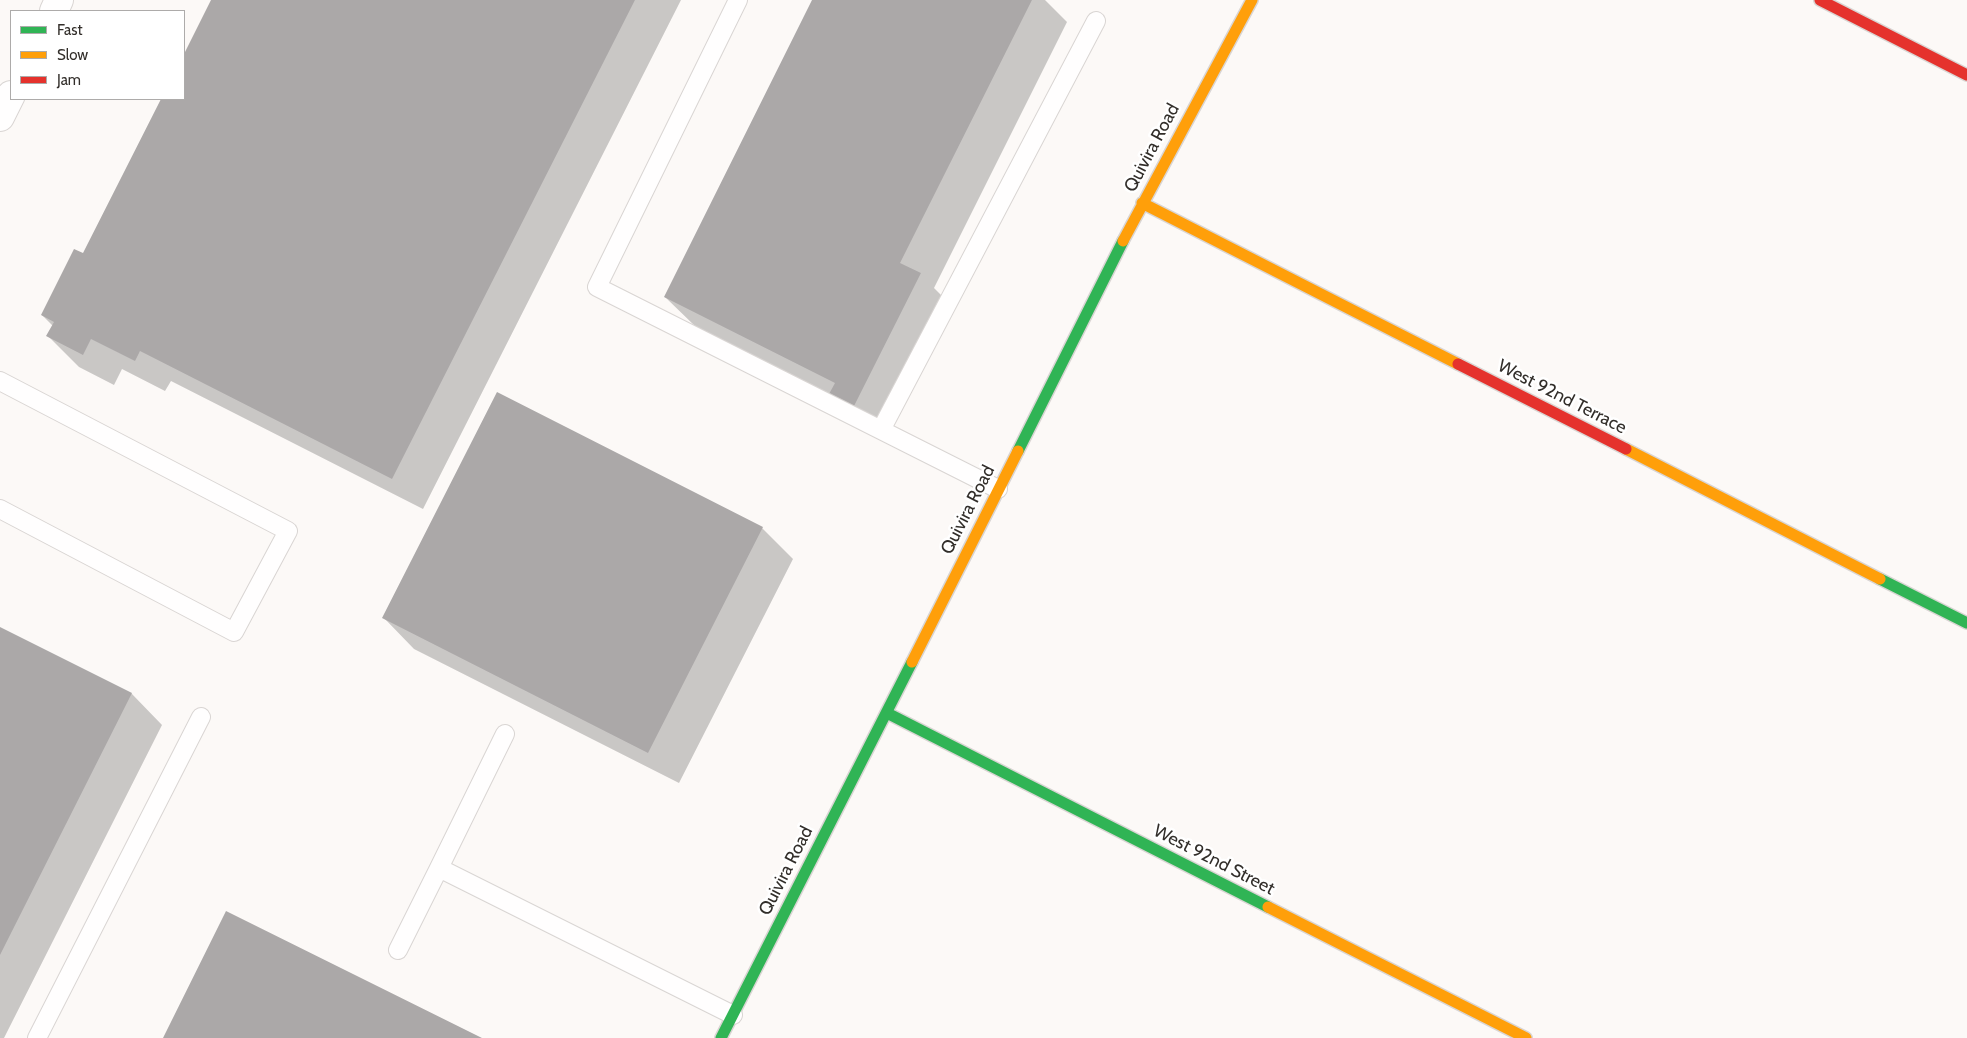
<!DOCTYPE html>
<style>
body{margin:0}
#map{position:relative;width:1967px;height:1038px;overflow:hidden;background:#fcf9f7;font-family:Cabin,sans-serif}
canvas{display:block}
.legend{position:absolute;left:10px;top:10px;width:175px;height:90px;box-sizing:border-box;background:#fff;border:1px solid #adabaa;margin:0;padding:6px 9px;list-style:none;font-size:15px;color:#322e2a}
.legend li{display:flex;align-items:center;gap:10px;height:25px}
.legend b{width:25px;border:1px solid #adabaa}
</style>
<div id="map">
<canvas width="1967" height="1038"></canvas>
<ul class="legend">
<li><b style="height:6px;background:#30b455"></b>Fast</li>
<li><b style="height:6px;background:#ff9f0a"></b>Slow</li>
<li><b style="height:6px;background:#e5322d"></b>Jam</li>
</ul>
</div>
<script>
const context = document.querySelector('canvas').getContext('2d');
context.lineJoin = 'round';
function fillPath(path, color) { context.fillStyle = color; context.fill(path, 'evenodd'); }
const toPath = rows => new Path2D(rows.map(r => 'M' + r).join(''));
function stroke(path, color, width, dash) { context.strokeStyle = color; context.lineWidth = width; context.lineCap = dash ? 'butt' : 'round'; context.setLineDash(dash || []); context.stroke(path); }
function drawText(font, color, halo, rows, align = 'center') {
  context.font = font + ' Cabin,sans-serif'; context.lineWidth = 5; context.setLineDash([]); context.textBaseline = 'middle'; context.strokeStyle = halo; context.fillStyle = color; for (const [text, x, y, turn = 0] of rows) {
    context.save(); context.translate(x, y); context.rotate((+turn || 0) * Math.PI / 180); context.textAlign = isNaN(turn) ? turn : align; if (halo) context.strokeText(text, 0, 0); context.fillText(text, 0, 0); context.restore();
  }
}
fillPath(toPath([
 [213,0,681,0,423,509,171,381,165,391,122,369,114,385,79,367,48,336,53,326,42,315,84,255,163,99,184,99,184,58],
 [814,0,1045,0,1067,22,934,288,951,305,885,436,696,327,665,297],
 [762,528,793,559,679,783,414,649,384,618],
 [0,628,132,694,162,725,4,1038,0,1038]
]), '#0003');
fillPath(toPath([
 [211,0,635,0,392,479,140,351,135,361,91,339,83,355,46,336,54,322,41,315,74,249,83,253,161,99,184,99,184,54],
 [812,0,1032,0,900,263,921,273,854,406,829,394,835,383,664,297],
 [497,392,763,527,648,753,382,618],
 [0,627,132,693,0,955],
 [226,911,482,1038,163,1038]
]), '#aba8a8');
const lane = toPath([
 [738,0,597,287,998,489],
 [0,381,288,531,234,632,0,509],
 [881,430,1096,21],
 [505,734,439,868,733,1015],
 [398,950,439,868],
 [37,1038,201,717]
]);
const street = toPath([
 [54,11,59,0],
 [0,117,11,95]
]);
const fast = toPath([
 [1018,451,1123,241],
 [1880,579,1967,623],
 [887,713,1268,907],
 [721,1038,912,662]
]);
const slow = toPath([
 [1142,203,1458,364],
 [1123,241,1252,0],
 [1626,449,1880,579],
 [912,662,1018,451],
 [1268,907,1526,1038]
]);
const jam = toPath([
 [1820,0,1967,75],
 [1458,364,1626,449]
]);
stroke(lane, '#d9d5d3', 20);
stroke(street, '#d9d5d3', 30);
stroke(fast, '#d9d5d3', 14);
stroke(slow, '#d9d5d3', 14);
stroke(jam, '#d9d5d3', 14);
stroke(lane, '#fffefe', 18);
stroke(street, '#fffefe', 28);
stroke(fast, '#30b455', 11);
stroke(slow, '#ff9f0a', 11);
stroke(jam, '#e5322d', 11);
drawText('18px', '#322e2a', '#fff', [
 ["Quivira Road",1152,148,-62],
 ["West 92nd Terrace",1562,397,27],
 ["Quivira Road",968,510,-63],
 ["West 92nd Street",1214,860,27],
 ["Quivira Road",786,871,-63]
]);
</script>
